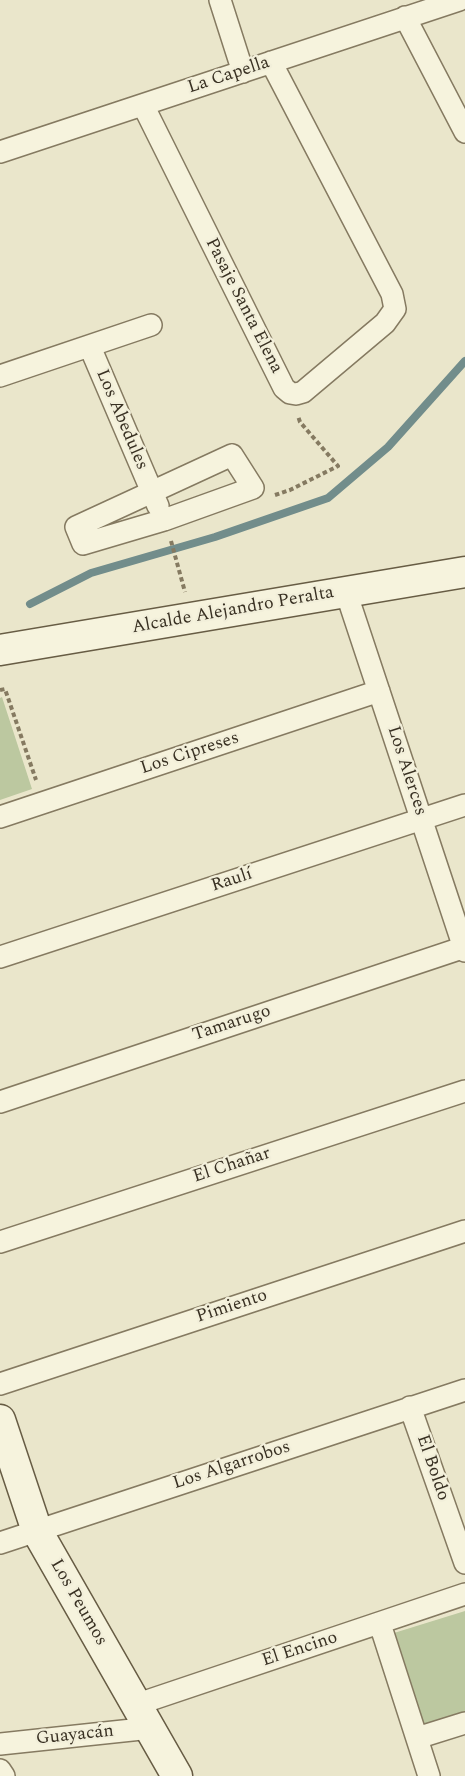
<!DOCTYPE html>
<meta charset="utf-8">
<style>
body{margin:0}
canvas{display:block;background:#eae6cb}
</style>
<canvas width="465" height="1776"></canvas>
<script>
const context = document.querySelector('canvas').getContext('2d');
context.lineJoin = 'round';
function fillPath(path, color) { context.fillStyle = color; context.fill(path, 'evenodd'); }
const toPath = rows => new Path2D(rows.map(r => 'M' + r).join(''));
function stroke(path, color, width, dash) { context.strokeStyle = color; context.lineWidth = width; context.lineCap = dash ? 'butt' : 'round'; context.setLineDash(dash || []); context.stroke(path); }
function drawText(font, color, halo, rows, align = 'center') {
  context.font = font + ' Spectral,serif'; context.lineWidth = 4.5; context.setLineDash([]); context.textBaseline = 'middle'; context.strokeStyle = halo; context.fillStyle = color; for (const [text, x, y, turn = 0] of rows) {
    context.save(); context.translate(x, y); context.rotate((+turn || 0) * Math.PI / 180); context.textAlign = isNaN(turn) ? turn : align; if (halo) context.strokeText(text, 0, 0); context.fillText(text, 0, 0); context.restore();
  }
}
fillPath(toPath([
 [2,697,32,789,0,800,0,698],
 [465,1611,465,1715,425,1728,394,1633]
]), '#bcc8a0');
stroke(toPath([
 [30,604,91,573,215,537,328,498,388,447,465,361]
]), '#728d8b', 8);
const street = toPath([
 [220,0,243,72],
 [405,17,465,132],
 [143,105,284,388,290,393,296,394,303,392,385,323,395,309,392,294,271,62],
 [0,152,459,0],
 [90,347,158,506],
 [0,376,151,325],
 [232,455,253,488,164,520,83,544,76,527,232,455],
 [346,592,465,951],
 [0,817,379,691],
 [0,957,465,805],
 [0,1102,465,947],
 [0,1242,465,1091],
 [0,1384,465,1231],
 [410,1407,465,1563],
 [0,1543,465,1390],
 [380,1624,429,1776],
 [135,1705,465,1594],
 [417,1738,465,1723],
 [0,1744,151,1728],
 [0,1770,4,1776]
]);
const secondary = toPath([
 [0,650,465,572],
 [0,1420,37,1531,177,1776]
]);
stroke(street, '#857a61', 24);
stroke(secondary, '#675c44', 33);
stroke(toPath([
 [275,495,290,490,338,466,300,422,298,416],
 [171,541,185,592],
 [0,690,5,689,36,780]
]), '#857a61', 4, [4.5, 3]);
stroke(street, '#f6f3dd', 21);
stroke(secondary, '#f6f3dd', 30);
drawText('18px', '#383022', '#f2efda', [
 ["La Capella",229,76,-18],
 ["Pasaje Santa Elena",243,306,63],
 ["Los Abedules",121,420,67],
 ["Alcalde Alejandro Peralta",233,611,-10],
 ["Los Cipreses",190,754,-18],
 ["Los Alerces",406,771,72],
 ["Raulí",232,881,-18],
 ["Tamarugo",232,1024,-18],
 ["El Chañar",232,1166,-18],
 ["Pimiento",232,1307,-18],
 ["Los Algarrobos",232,1466,-18],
 ["El Boldo",432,1468,71],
 ["Los Peumos",78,1603,60],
 ["El Encino",300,1650,-18],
 ["Guayacán",75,1736,-6]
]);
</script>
